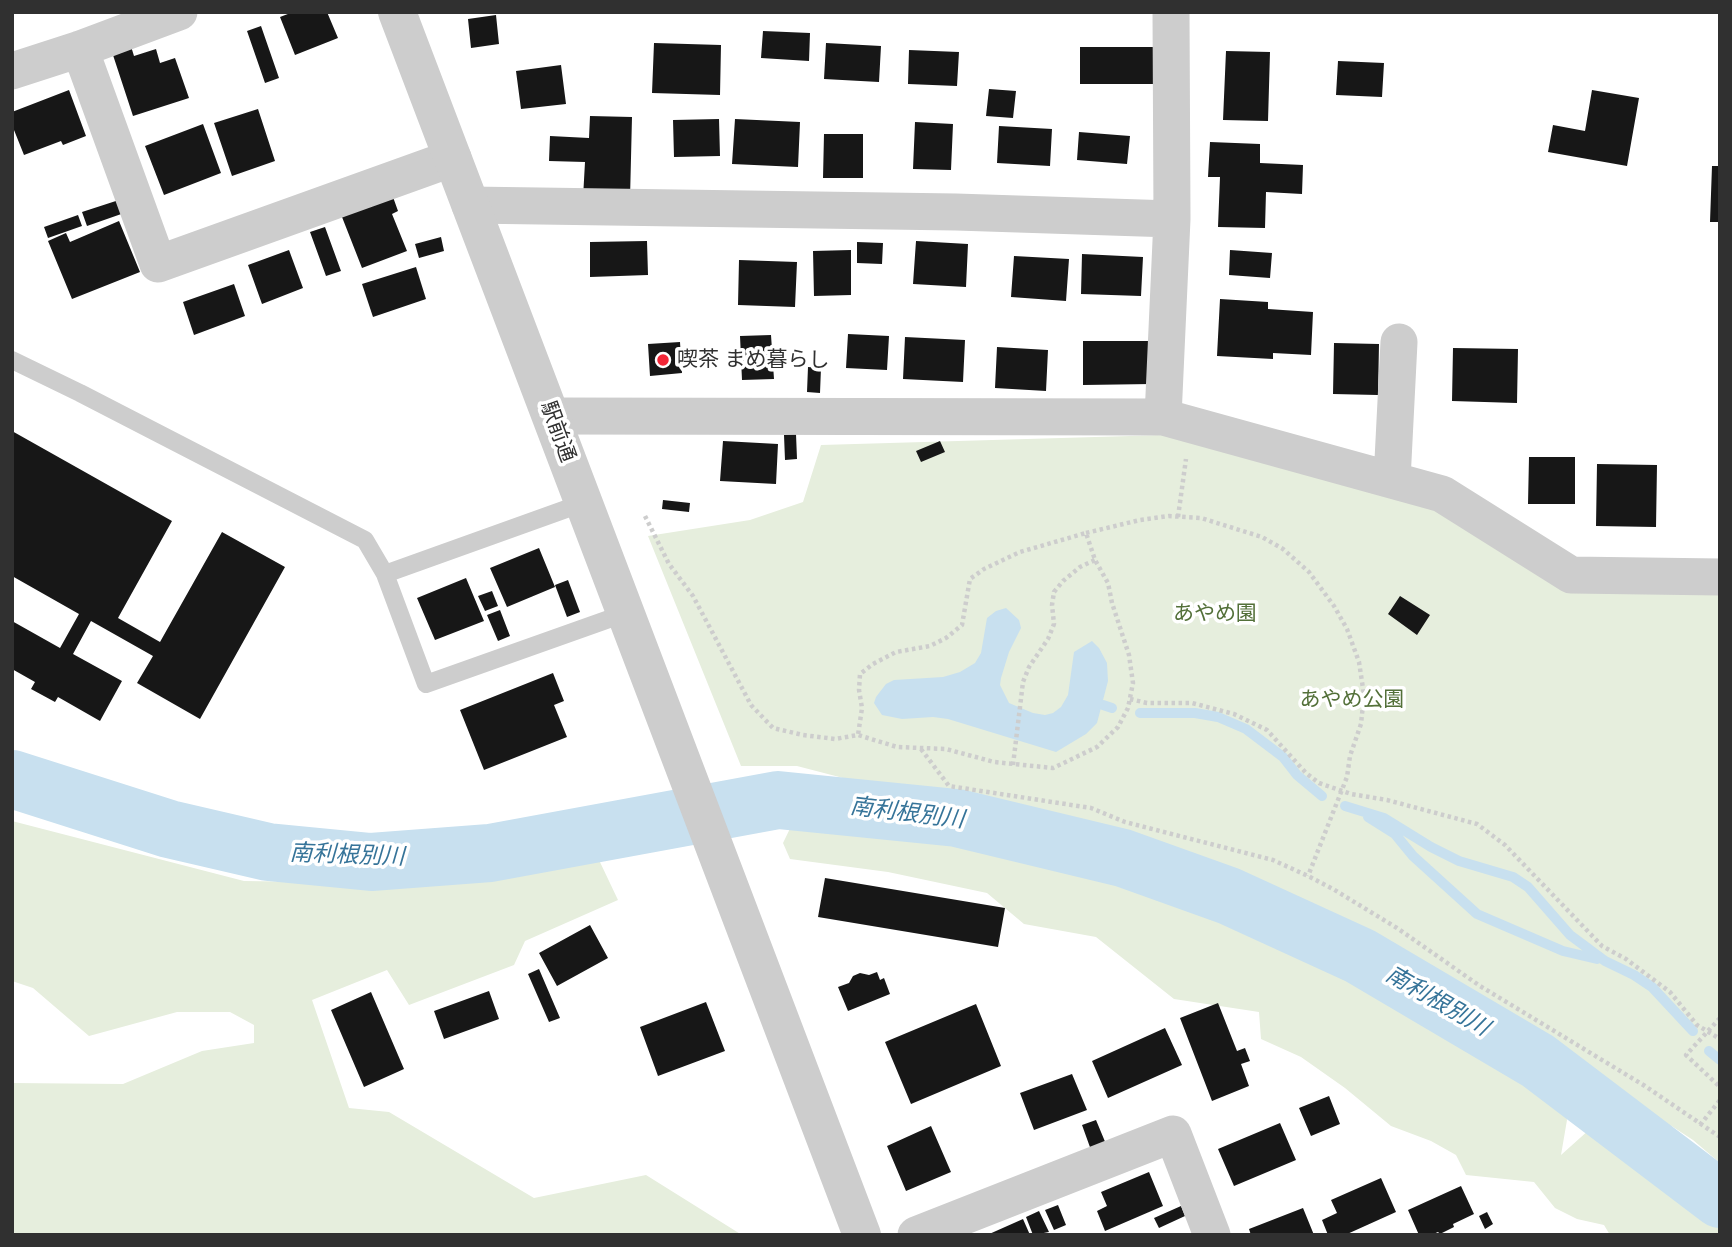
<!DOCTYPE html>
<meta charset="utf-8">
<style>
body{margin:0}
#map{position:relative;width:1732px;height:1247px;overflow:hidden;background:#fff;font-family:"DM Sans",sans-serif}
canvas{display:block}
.frame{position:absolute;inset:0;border:14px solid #303030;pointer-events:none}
</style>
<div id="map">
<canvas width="1732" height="1247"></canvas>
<div class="frame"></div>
</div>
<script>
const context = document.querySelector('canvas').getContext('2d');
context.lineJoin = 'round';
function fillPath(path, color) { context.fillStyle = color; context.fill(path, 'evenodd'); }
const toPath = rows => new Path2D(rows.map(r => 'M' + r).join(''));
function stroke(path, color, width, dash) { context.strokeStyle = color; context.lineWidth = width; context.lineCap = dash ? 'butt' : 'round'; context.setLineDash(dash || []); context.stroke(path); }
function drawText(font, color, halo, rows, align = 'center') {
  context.font = font + ' "DM Sans","Noto Sans JP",sans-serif'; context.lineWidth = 7; context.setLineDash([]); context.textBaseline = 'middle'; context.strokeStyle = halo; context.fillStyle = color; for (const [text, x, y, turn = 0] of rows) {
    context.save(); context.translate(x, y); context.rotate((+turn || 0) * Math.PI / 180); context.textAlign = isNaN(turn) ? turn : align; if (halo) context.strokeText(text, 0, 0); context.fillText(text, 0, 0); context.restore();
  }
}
fillPath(toPath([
 [1164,435,1435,502,1570,588,1720,591,1720,1163,1693,1140,1670,1125,1720,1173,1720,1235,1610,1235,1604,1225,1577,1219,1555,1208,1534,1182,1466,1175,1456,1155,1431,1141,1391,1126,1345,1088,1301,1057,1261,1039,1259,1012,1174,999,1096,937,1024,924,987,893,888,872,790,859,783,843,799,810,927,806,1180,857,1155,846,979,806,874,786,797,766,741,766,648,536,750,520,803,502,821,445],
 [1454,989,1553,1046,1663,1121,1631,1114,1590,1129,1561,1155,1567,1120,1558,1062],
 [12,821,244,881,458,884,599,860,618,900,525,941,514,965,409,1005,387,970,312,1000,349,1108,389,1112,534,1198,646,1175,742,1235,12,1235,12,1083,123,1084,202,1051,254,1043,254,1025,230,1012,177,1012,89,1036,33,988,12,981]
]), '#e6eedd');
fillPath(toPath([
 [1006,608,1019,620,1021,628,1009,652,1001,678,1000,685,1009,703,1033,713,1045,715,1053,713,1061,707,1068,695,1074,652,1092,641,1099,648,1107,663,1108,681,1097,723,1086,734,1056,752,948,719,933,717,902,719,882,715,874,703,876,697,886,684,894,680,943,677,960,672,975,663,981,653,987,618,996,611]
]), '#c8e0ef');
stroke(toPath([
 [1103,705,1112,708],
 [1140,713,1195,713,1218,717,1246,729,1283,757,1297,775,1322,796],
 [1345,806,1384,818,1431,847,1459,861,1513,877,1528,887,1570,935,1605,961,1634,975,1652,987,1693,1031],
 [1368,817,1395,834,1413,856,1477,914,1563,951,1597,959],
 [1709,1051,1720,1060]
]), '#c8e0ef', 10);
stroke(toPath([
 [12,779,169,829,268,852,371,862,490,853,778,800,957,818,1123,858,1229,896,1360,956,1538,1061,1720,1199]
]), '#c8e0ef', 58);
fillPath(toPath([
 [293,12,327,12,338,38,295,55,280,17],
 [496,15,499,44,471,48,468,19],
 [261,26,279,78,265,83,247,31],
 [763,31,810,33,809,61,761,58],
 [130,43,134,56,156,49,160,63,175,58,189,98,133,116,111,49],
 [654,43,721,45,720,95,652,93],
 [826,43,881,46,879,82,824,79],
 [1080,47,1161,47,1161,84,1080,84],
 [909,50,959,52,957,86,908,84],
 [1226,51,1270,52,1268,121,1223,120],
 [1338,61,1384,63,1382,97,1336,95],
 [561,65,566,104,521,109,516,71],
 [989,89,1016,91,1013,118,986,116],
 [69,90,86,136,63,145,61,141,24,155,12,125,12,112],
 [1592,90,1639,98,1627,166,1548,152,1553,125,1585,131],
 [258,109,275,161,232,176,214,123],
 [590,116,632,117,630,199,583,198,585,162,549,161,550,136,589,138],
 [719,119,720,156,674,157,673,120],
 [735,119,800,122,798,167,732,164],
 [915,122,953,124,951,170,913,169],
 [203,124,221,173,164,195,145,146],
 [999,126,1052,129,1050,166,997,163],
 [1079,132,1130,136,1127,164,1077,160],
 [824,134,863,134,863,178,823,178],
 [1210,142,1260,144,1260,163,1303,165,1302,194,1266,192,1265,228,1218,227,1220,177,1208,177],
 [1712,166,1720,166,1720,222,1710,222],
 [393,197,398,211,392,214,407,251,362,268,342,217],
 [122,199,127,212,87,226,82,212],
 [78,215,82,226,48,238,44,227],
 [119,221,140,272,72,299,48,241,66,233,70,242],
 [325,227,341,271,326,276,310,232],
 [441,237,444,251,419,258,415,244],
 [647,241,648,275,590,277,590,242],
 [916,241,968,244,966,287,913,284],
 [857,242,883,243,882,264,857,263],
 [289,250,303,288,262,304,248,265],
 [851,250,851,295,814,296,813,251],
 [1230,250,1272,253,1270,278,1229,275],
 [1082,254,1143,257,1141,296,1081,294],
 [1014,256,1069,259,1066,301,1011,297],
 [739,260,797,262,795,307,738,305],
 [416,267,426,299,373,317,362,284],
 [234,284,245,316,194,335,183,302],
 [1220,299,1268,302,1268,309,1313,312,1311,355,1273,353,1273,359,1217,356],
 [848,334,889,336,887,370,846,368],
 [771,335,774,379,742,380,740,336],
 [905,337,965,340,963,382,903,379],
 [1083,341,1152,341,1152,384,1083,385],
 [680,342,682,373,650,376,648,344],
 [1334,343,1379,344,1378,395,1333,394],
 [997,347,1048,350,1046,391,995,388],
 [1453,348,1518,349,1517,403,1452,401],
 [808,367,821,368,820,393,807,392],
 [12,431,172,521,118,618,160,642,222,532,285,567,200,719,137,683,153,656,91,621,73,654,122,681,100,721,58,697,55,702,31,689,35,682,12,669,12,621,60,648,79,614,12,576],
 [796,434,797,459,785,460,784,435],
 [723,441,778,444,776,484,720,481],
 [940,441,945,452,921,462,916,451],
 [1529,457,1575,457,1575,504,1528,504],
 [1597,464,1657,465,1656,527,1596,526],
 [663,500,690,503,689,512,662,509],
 [539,548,555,587,507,607,490,568],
 [466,578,484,621,435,640,417,598],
 [568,580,580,612,567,617,555,585],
 [492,591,498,606,485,611,478,596],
 [1400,596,1430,615,1417,635,1388,614],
 [500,610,510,636,498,641,487,615],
 [553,673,564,701,554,705,567,737,484,770,460,710],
 [825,878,1005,908,998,947,818,917],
 [590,925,608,958,557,986,539,953],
 [539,969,560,1018,549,1022,528,974],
 [877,972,880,980,884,978,890,994,848,1011,838,987,849,983,853,976,860,973,869,975],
 [489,991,499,1019,444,1039,434,1011],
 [371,992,404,1069,364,1087,331,1010],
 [706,1002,725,1051,658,1076,640,1027],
 [1218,1003,1237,1051,1245,1048,1250,1061,1241,1064,1249,1086,1212,1101,1180,1018],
 [976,1004,1001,1066,911,1104,885,1042],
 [1165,1028,1182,1065,1108,1098,1092,1061],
 [1072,1074,1087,1110,1034,1130,1020,1093],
 [1329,1096,1340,1124,1311,1136,1299,1108],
 [1096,1120,1106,1144,1091,1150,1082,1125],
 [1280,1123,1296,1160,1234,1186,1218,1149],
 [931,1126,951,1172,906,1191,887,1146],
 [1149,1172,1163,1206,1105,1231,1097,1211,1107,1206,1101,1192],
 [1381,1178,1396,1212,1345,1235,1328,1235,1322,1220,1337,1213,1331,1200],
 [1461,1186,1474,1214,1453,1224,1454,1227,1440,1234,1438,1232,1431,1235,1419,1235,1408,1210],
 [1058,1205,1066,1225,1054,1230,1045,1210],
 [1181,1206,1185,1216,1159,1228,1154,1218],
 [1303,1208,1314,1235,1251,1235,1249,1229],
 [1039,1211,1049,1232,1033,1235,1026,1217],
 [1487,1212,1493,1224,1485,1229,1479,1216],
 [1023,1219,1030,1235,987,1235]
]), '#171717');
stroke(toPath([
 [645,516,669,564,693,596,751,705,773,728,803,735,835,739,858,735,897,747,946,749,994,762,1053,768,1097,747,1118,727,1128,708,1133,683,1129,655,1112,603,1108,583,1095,560,1086,533,1020,552,984,569,970,579,962,625,946,638,930,646,896,652,873,664,860,674,859,690,862,708,858,735],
 [1178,517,1186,459],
 [1086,533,1140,520,1169,516,1201,518,1262,537,1283,549,1309,572,1334,606,1347,629,1359,662,1364,695,1361,724,1350,756,1347,777,1308,876],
 [1130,699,1147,703,1192,703,1234,714,1267,730,1306,773,1319,783,1351,794,1387,800,1477,824,1505,845,1602,946,1626,959,1670,992,1697,1025,1720,1039],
 [921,749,949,786,1091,808,1125,822,1273,860,1308,876,1333,889,1397,928,1480,986,1645,1086,1720,1137],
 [1013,765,1023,682,1029,667,1048,639,1054,624,1052,605,1054,592,1063,581,1080,567,1095,560],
 [1720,1018,1686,1055,1720,1087],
 [1700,1125,1720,1100]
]), '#cdcdcd', 4.5, [3.5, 3.5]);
stroke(toPath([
 [12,360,80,393,365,540,385,574,426,684,626,613],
 [385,574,583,503]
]), '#cdcdcd', 18);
stroke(toPath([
 [80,49,158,264,453,158],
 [12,71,80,49,179,12],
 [470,205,956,212,1172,219],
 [551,416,1163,417,1442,494,1571,575,1720,577],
 [1163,417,1172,219,1171,12],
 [1392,480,1399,342],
 [916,1235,1173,1134,1212,1235]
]), '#cdcdcd', 37);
stroke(toPath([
 [397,12,862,1235]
]), '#cdcdcd', 38);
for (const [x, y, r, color] of [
 [663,360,7,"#f32637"]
]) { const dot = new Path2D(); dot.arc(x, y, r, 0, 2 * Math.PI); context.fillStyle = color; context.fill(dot); stroke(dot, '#fff', 2.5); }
drawText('21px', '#303030', '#fff', [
 ["喫茶 まめ暮らし",677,360]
], 'left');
drawText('21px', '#303030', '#fff', [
 ["駅前通",557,432,70]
]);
drawText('21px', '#537039', '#fff', [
 ["あやめ園",1215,614],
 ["あやめ公園",1352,700]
]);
drawText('italic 23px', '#367499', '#fff', [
 ["南利根別川",907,814,7],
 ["南利根別川",347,856,2],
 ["南利根別川",1437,1002,30]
]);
</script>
